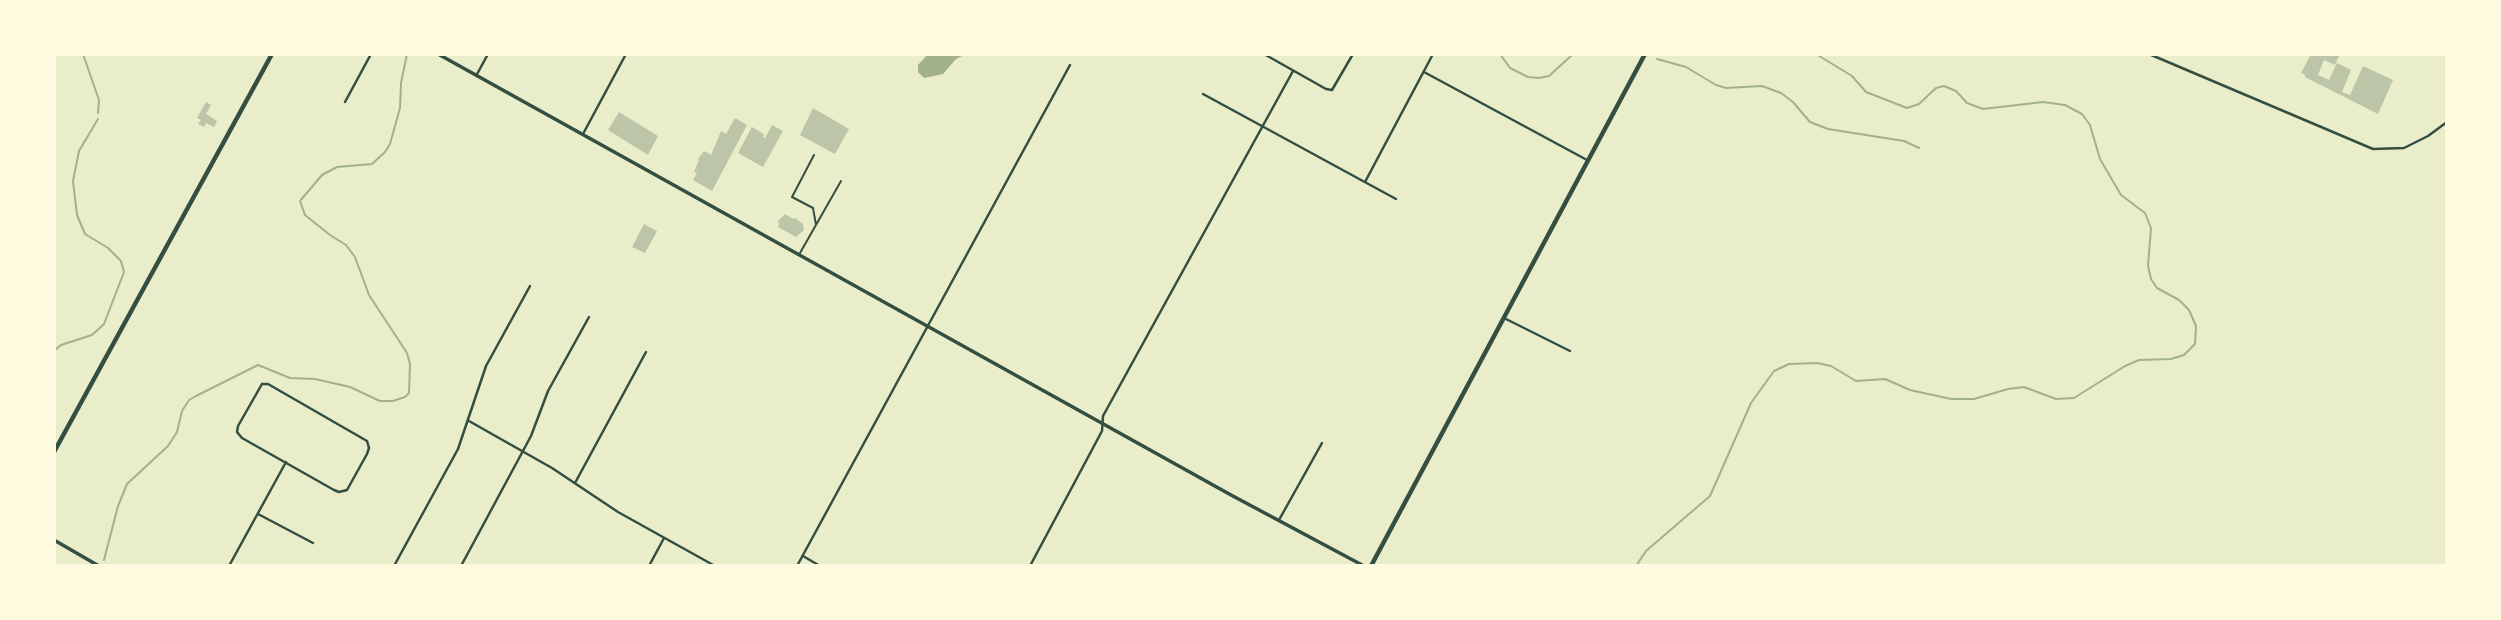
<!DOCTYPE html>
<style>
body{margin:0}
#map{position:relative;width:2501px;height:620px;overflow:hidden;background:#e9edc9;font-family:Jost,sans-serif}
canvas{display:block}
.frame{position:absolute;inset:0;border:56px solid #fefae0;pointer-events:none}
</style>
<div id="map">
<canvas width="2501" height="620"></canvas>
<div class="frame"></div>
</div>
<script>
const context = document.querySelector('canvas').getContext('2d');
context.lineJoin = 'round';
function fillPath(path, color) { context.fillStyle = color; context.fill(path, 'evenodd'); }
const toPath = rows => new Path2D(rows.map(r => 'M' + r).join(''));
function stroke(path, color, width, dash) { context.strokeStyle = color; context.lineWidth = width; context.lineCap = dash ? 'butt' : 'round'; context.setLineDash(dash || []); context.stroke(path); }
fillPath(toPath([
 [928,54,966,54,956,59,943,74,924,78,918,72,918,65]
]), '#a3b18a');
stroke(toPath([
 [83,54,99,100,98,113],
 [1500,54,1510,68,1528,77,1539,78,1549,76,1572,55],
 [1657,59,1686,67,1716,85,1726,88,1762,86,1781,93,1793,102,1810,122,1828,129,1904,141,1919,148],
 [54,351,61,345,92,335,104,324,124,272,121,261,108,248,85,234,77,215,73,181,79,151,98,119],
 [104,560,118,506,127,484,168,446,177,432,182,411,189,400,196,396,258,365,290,378,315,379,350,387,380,401,393,401,405,397,409,393,410,364,407,353,369,295,355,257,346,245,330,235,305,215,300,201,322,175,337,167,372,164,385,152,390,144,400,108,401,83,407,54],
 [1636,566,1646,551,1710,496,1751,403,1774,371,1789,364,1817,363,1831,366,1856,381,1885,379,1910,390,1951,399,1974,399,2008,389,2024,387,2056,399,2074,398,2125,366,2139,360,2171,359,2184,355,2195,344,2196,326,2189,310,2179,300,2157,288,2151,279,2148,266,2151,228,2145,213,2121,195,2100,159,2090,125,2082,114,2065,105,2043,102,1983,109,1967,103,1956,91,1944,86,1936,88,1919,104,1907,108,1866,92,1852,76,1816,54]
]), '#a3b18a', 2);
fillPath(toPath([
 [2311,54,2340,54,2335,65,2324,60,2318,75,2329,80,2337,63,2351,70,2342,92,2350,95,2363,66,2393,80,2378,114,2305,77,2305,75,2301,73],
 [206,102,211,105,206,114,217,121,214,127,206,123,204,127,198,124,201,120,197,118],
 [813,108,849,129,835,154,800,135],
 [619,112,658,136,648,155,608,130],
 [735,118,747,125,712,191,693,180,697,173,694,172,699,160,698,159,704,151,711,155,721,131,726,134],
 [772,125,783,131,763,167,738,153,752,127,764,134,763,137,765,138],
 [785,214,793,219,795,218,803,224,804,230,796,237,778,227,779,224,778,221],
 [644,224,657,231,645,253,632,247]
]), '#bcc5a7');
stroke(toPath([
 [814,155,792,197,813,208,816,225],
 [800,253,841,181]
]), '#344e41', 2);
stroke(toPath([
 [1264,54,1326,89,1332,90,1353,54],
 [2149,54,2373,149,2404,148,2428,136,2447,122],
 [1424,72,1587,160],
 [476,76,488,54],
 [1203,94,1396,199],
 [345,102,371,54],
 [583,134,626,54],
 [1365,182,1433,54],
 [1504,318,1570,351],
 [262,384,268,384,367,441,369,448,367,454,347,490,339,492,334,490,242,438,237,432,238,426,262,384],
 [469,421,552,468,618,512,715,566],
 [575,483,646,352],
 [258,514,313,543],
 [1279,520,1322,443],
 [803,556,820,566],
 [229,566,286,462],
 [394,566,458,449,486,366,530,286],
 [461,566,531,436,548,391,589,317],
 [649,566,664,538],
 [797,566,1070,65],
 [1030,566,1102,431,1103,416,1293,71]
]), '#344e41', 2.5);
stroke(toPath([
 [438,54,1231,495,1364,566],
 [54,540,99,566]
]), '#344e41', 3.5);
stroke(toPath([
 [54,452,272,54],
 [1371,566,1645,54]
]), '#344e41', 4.5);
</script>
